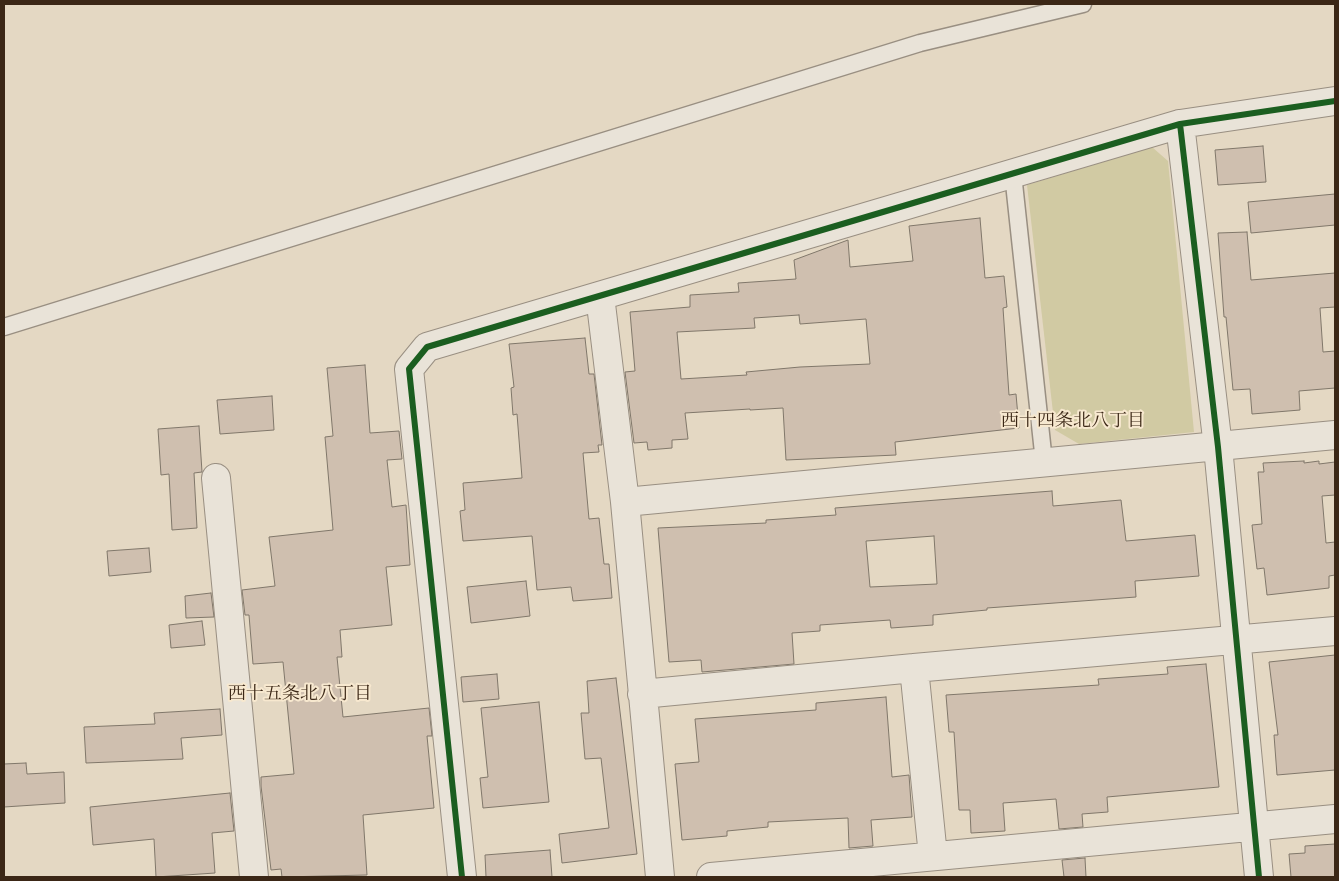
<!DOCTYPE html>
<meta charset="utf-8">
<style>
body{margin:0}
#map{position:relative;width:1339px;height:881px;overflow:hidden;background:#e4d8c3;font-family:"IM FELL French Canon",serif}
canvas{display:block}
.frame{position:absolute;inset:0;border:5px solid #3b2716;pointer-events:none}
</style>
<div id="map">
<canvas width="1339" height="881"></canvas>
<div class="frame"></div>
</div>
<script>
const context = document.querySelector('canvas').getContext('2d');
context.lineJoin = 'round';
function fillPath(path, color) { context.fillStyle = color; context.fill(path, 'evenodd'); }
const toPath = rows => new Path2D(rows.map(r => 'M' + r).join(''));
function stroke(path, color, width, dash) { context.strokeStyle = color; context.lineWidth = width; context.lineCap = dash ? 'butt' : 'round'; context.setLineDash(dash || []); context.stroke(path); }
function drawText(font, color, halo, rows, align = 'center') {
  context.font = font + ' "IM FELL French Canon","Noto Serif JP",serif'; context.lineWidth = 4; context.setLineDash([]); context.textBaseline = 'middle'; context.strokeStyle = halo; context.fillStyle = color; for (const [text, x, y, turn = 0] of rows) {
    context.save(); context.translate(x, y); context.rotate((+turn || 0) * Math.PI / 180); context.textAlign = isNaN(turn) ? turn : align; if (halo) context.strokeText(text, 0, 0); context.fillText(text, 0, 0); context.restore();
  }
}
fillPath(toPath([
 [1152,147,1168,161,1194,432,1079,444,1055,430,1027,185]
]), '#d1caa3');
const building = toPath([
 [1263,146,1266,182,1218,185,1215,150,1263,146],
 [1335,194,1335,225,1251,233,1248,202,1335,194],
 [980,218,985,278,1004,276,1007,307,1003,308,1009,395,1016,394,1019,428,895,442,896,455,786,460,783,408,750,410,750,409,685,413,688,439,672,440,672,448,648,450,647,442,634,443,625,372,635,371,630,312,690,307,690,295,739,292,738,283,796,279,794,260,848,240,850,267,913,261,909,226,980,218],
 [799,315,800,324,866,319,870,364,800,367,746,372,747,375,681,379,677,332,755,328,754,318,799,315],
 [1247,232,1251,280,1335,273,1335,307,1320,308,1323,352,1335,351,1335,388,1299,391,1300,410,1252,414,1250,389,1233,390,1226,317,1224,317,1218,233,1247,232],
 [585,338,589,374,594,374,602,445,598,445,599,452,583,453,589,519,599,518,604,564,609,564,612,598,573,601,571,587,537,590,532,536,463,541,460,511,465,510,463,483,522,478,517,414,513,415,511,388,514,387,509,344,585,338],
 [365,365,370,433,399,431,402,459,387,460,392,507,406,505,410,565,386,567,392,625,340,630,342,657,337,657,343,717,429,708,432,736,427,736,434,808,363,815,367,875,282,877,281,869,271,870,261,786,261,777,294,774,283,662,253,664,249,615,245,615,242,590,275,586,269,537,333,530,325,437,333,436,327,368,365,365],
 [272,396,274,430,220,434,217,400,272,396],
 [199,426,202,472,194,473,197,528,172,530,169,474,161,475,158,429,199,426],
 [1304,461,1304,463,1319,461,1319,464,1335,462,1335,495,1322,496,1326,543,1335,542,1335,575,1329,576,1329,588,1267,595,1264,568,1257,569,1252,525,1262,524,1258,472,1264,472,1263,463,1304,461],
 [1052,491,1053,506,1121,500,1126,541,1195,535,1199,576,1135,581,1136,597,987,608,987,610,933,615,933,625,891,628,890,620,820,625,820,631,792,633,794,664,702,672,701,660,669,662,658,528,766,523,766,520,836,515,835,508,1052,491],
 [934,536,937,584,870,587,866,541,934,536],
 [149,548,151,572,109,576,107,551,149,548],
 [526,581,530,616,471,623,467,587,526,581],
 [211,593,214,617,186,618,185,596,211,593],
 [202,621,205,645,171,648,169,625,202,621],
 [1335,655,1335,770,1277,775,1274,735,1278,735,1269,662,1335,655],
 [1206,664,1219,787,1107,797,1108,812,1082,814,1083,827,1059,829,1056,799,1003,803,1005,831,971,833,970,810,959,810,954,732,949,732,946,695,1099,685,1098,679,1168,674,1167,667,1206,664],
 [497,674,499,699,463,702,461,677,497,674],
 [616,678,637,854,562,863,559,834,609,828,601,758,585,759,581,713,589,713,587,681,616,678],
 [886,697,892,777,909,775,912,817,871,820,873,846,849,848,848,818,768,822,768,827,727,831,727,836,682,840,675,764,699,762,695,719,816,710,816,703,886,697],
 [539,702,549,802,483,808,480,778,488,777,481,708,539,702],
 [220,709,222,735,181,738,183,759,86,763,84,727,155,724,154,713,220,709],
 [26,763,27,774,64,772,65,803,4,807,4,764,26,763],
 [230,793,234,831,212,833,215,873,156,877,154,839,93,845,90,807,230,793],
 [1335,844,1335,877,1291,877,1289,854,1305,853,1305,846,1335,844],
 [550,850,552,877,486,877,485,855,550,850],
 [1085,858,1086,877,1064,877,1062,860,1085,858]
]);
fillPath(building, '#cfbfaf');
stroke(building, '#80776a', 1);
const lane = toPath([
 [1013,174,1044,462],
 [4,327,920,43,1083,4]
]);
const street = toPath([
 [1180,124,1218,447,1259,877],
 [600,296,625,502,660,877],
 [216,478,254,877],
 [625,502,1335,435],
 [914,668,933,856],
 [642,694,914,668,1335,631],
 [462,877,409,369,427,347,1180,124,1335,101],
 [711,877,1335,819]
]);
stroke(lane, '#998f82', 19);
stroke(street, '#998f82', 30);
stroke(lane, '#e9e3d8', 16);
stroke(street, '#e9e3d8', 28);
stroke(toPath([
 [1180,124,1218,447,1259,877],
 [462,877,409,369,427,347,1180,124,1335,101]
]), '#1b5e20', 6);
drawText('18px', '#3b2716', '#f7e8cf', [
 ["西十四条北八丁目",1073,422],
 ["西十五条北八丁目",300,695]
]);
</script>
